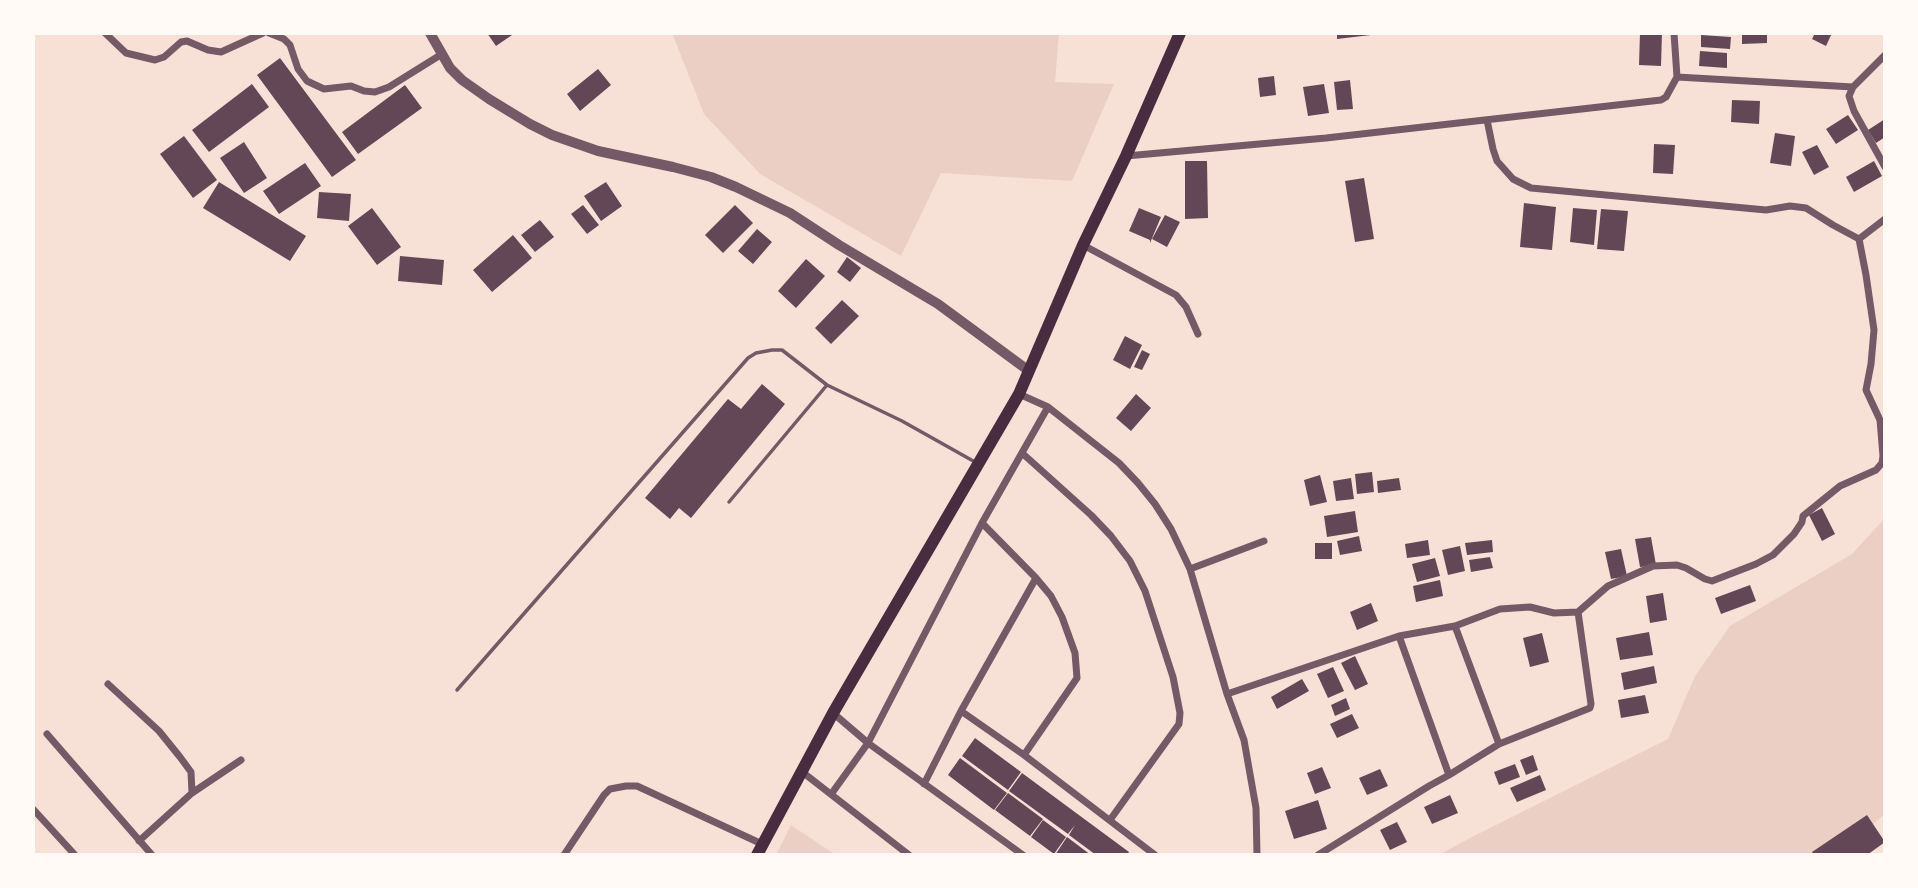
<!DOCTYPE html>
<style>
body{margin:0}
#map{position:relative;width:1918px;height:888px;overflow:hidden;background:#f7e1d7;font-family:Overpass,sans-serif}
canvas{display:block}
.frame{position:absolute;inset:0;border:35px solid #fffaf5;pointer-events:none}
</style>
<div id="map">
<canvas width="1918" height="888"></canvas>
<div class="frame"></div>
</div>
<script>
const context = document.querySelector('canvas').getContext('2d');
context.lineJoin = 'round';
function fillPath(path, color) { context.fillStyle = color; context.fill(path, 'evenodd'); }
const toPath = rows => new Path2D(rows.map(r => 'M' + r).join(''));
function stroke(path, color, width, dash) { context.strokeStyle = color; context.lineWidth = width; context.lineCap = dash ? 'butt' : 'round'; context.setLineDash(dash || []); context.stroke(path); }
fillPath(toPath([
 [672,33,1059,33,1055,82,1114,84,1072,181,941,173,901,256,760,174,704,114],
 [1885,518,1885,814,1836,855,1439,855,1468,839,1668,739,1695,676,1730,626,1852,554],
 [791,825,836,855,776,855]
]), '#ebcfc5');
fillPath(toPath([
 [487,33,515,33,496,46],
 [1337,33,1371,33,1371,35,1337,39],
 [1640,33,1662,33,1661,66,1639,65],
 [1742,33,1767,33,1767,43,1742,44],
 [1815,33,1832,33,1826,46,1812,39],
 [1701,35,1731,37,1730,49,1701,47],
 [1700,51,1727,53,1727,68,1699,66],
 [280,58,356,160,332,177,257,75],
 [598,69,611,85,580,111,567,94],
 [1274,76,1276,95,1260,97,1258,78],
 [1350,80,1353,109,1337,110,1334,82],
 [252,84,269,107,209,152,192,130],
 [1324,84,1329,113,1308,116,1303,87],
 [405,85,422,108,358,154,342,132],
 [1732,100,1760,101,1759,124,1731,122],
 [1848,115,1858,130,1836,144,1826,129],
 [1885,119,1885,137,1876,143,1868,130],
 [1775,133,1795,136,1791,166,1770,163],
 [184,136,217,180,193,198,160,154],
 [244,142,267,178,244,193,220,158],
 [1654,144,1675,145,1673,174,1653,173],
 [1817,145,1829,167,1814,175,1802,152],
 [1185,161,1207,161,1208,218,1185,219],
 [1874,161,1882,176,1854,192,1846,177],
 [305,163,321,186,279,214,263,191],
 [1364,178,1374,239,1355,242,1345,181],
 [219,182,306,236,290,261,203,208],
 [606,182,622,206,601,221,584,196],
 [319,192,351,194,349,221,317,218],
 [1524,203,1556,207,1552,250,1520,247],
 [583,205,599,225,587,234,571,214],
 [735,205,753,223,723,253,705,235],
 [372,208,401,247,377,265,348,226],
 [1139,208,1161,217,1150,243,1150,240,1129,231],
 [1573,208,1597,210,1594,245,1570,242],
 [1601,209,1628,211,1624,251,1597,249],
 [1165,215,1180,222,1167,247,1152,239],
 [540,220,554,237,535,252,521,235],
 [757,229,772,242,753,264,738,251],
 [513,235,532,258,492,292,473,270],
 [400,256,444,260,442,285,398,281],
 [847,257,861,268,850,282,837,272],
 [806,259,825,276,796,308,778,291],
 [842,300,859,316,831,344,815,328],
 [1125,336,1142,345,1130,369,1113,360],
 [1142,350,1150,354,1142,370,1134,367],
 [762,384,785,404,691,518,679,508,670,519,645,498,728,399,741,409],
 [1136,394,1151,408,1131,431,1116,418],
 [1372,472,1374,492,1357,494,1355,474],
 [1320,475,1327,502,1310,506,1304,480],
 [1351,478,1354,499,1336,501,1333,481],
 [1399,478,1401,490,1378,493,1377,481],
 [1822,508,1835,534,1822,541,1809,515],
 [1355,511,1358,532,1327,537,1324,516],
 [1359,536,1362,551,1340,555,1337,541],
 [1651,537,1656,565,1640,567,1635,539],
 [1428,540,1430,555,1407,558,1405,544],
 [1492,540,1493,552,1467,555,1465,543],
 [1315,543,1332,543,1332,559,1315,559],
 [1460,546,1465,571,1448,575,1442,550],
 [1621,549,1627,576,1611,579,1605,552],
 [1490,557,1493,568,1471,572,1469,560],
 [1435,558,1440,576,1417,582,1412,564],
 [1440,580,1443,596,1416,602,1413,586],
 [1750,585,1756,601,1721,614,1715,598],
 [1663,593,1667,620,1650,623,1646,596],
 [1371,603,1378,621,1357,630,1350,612],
 [1649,632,1653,655,1620,660,1616,638],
 [1542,633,1549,662,1530,667,1523,638],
 [1355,656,1368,684,1355,690,1341,663],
 [1654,666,1657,683,1624,690,1621,673],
 [1333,667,1344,691,1328,698,1317,674],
 [1302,679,1309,691,1277,709,1271,697],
 [1645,695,1649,713,1621,718,1618,700],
 [1346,698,1350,709,1335,716,1331,705],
 [1352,714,1359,728,1337,738,1330,724],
 [975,738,1021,772,1008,790,962,756],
 [1533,755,1538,770,1526,775,1520,760],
 [960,758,1007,793,994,810,948,775],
 [1515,764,1520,777,1499,785,1494,772],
 [1322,767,1331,788,1315,794,1307,773],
 [1380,769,1388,786,1367,795,1359,778],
 [1022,773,1129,852,1127,855,1096,855,1069,835,1075,825,1068,834,1009,791],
 [1540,775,1546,790,1517,802,1510,788],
 [1008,793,1043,819,1030,836,995,810],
 [1450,795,1458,813,1432,824,1424,807],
 [1318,800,1327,829,1294,839,1285,811],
 [1867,815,1885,842,1867,855,1814,855,1812,852],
 [1043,820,1066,837,1054,854,1031,837],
 [1397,822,1407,842,1390,850,1380,830],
 [1067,837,1091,855,1055,855]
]), '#644757');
stroke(toPath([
 [729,502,827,385],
 [457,690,748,358,756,353,772,350,782,350,827,385,902,421,975,462]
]), '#755966', 3.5);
stroke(toPath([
 [105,33,126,53,155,60,164,57,181,42,187,41,208,50,221,52,263,33],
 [269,33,284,39,290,45,298,69,307,81,324,89,351,86,364,91,375,92,389,87,442,54],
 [1885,55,1853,87,1849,96,1854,111,1885,167],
 [1677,77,1853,87],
 [1487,120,1493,149,1497,161,1513,179,1531,188,1766,210,1790,206,1806,208,1833,225,1859,239,1885,219],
 [1126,156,1326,138,1661,100,1666,97,1677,77,1674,33],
 [1083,245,1176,295,1186,307,1198,334],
 [1019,394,1048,407,1119,463,1138,483,1155,504,1171,529,1190,569,1227,694,1244,740,1256,808,1257,855],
 [1022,453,1091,515,1111,536,1130,561,1145,591,1173,677,1180,713,1179,724,1110,820],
 [982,523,1036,578,1051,596,1062,617,1075,653,1077,678,1024,755],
 [1190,569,1264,541],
 [1399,636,1449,775,1499,744,1455,626],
 [108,684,159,731,180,757,191,772,192,793],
 [1227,694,1399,636,1455,626,1500,609,1530,607,1554,613,1578,612,1608,586,1653,566,1677,565,1686,568,1705,579,1712,581,1756,564,1773,555,1794,534,1802,522,1803,516,1840,486,1876,470,1882,463,1883,456,1880,420,1866,390,1871,364,1874,330,1866,275,1859,239],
 [961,711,1024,755,1155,855],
 [833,713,868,743,1023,855],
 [47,734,152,855],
 [1499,744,1590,708,1591,704,1578,612],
 [801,771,909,855],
 [924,784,961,711,1036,578],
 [832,793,868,743,982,523,1048,407],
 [33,809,75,855],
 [139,841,192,793,241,760],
 [564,855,604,795,610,789,626,786,637,786,762,844],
 [1318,855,1429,786,1449,775]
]), '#755966', 7);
stroke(toPath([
 [430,33,450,68,462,80,489,99,530,124,552,135,598,151,673,167,711,177,736,187,790,213,839,245,938,304,1029,371]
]), '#755966', 10);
stroke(toPath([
 [757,855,833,713,1019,394,1083,245,1126,156,1180,33]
]), '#4a2c40', 12);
</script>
